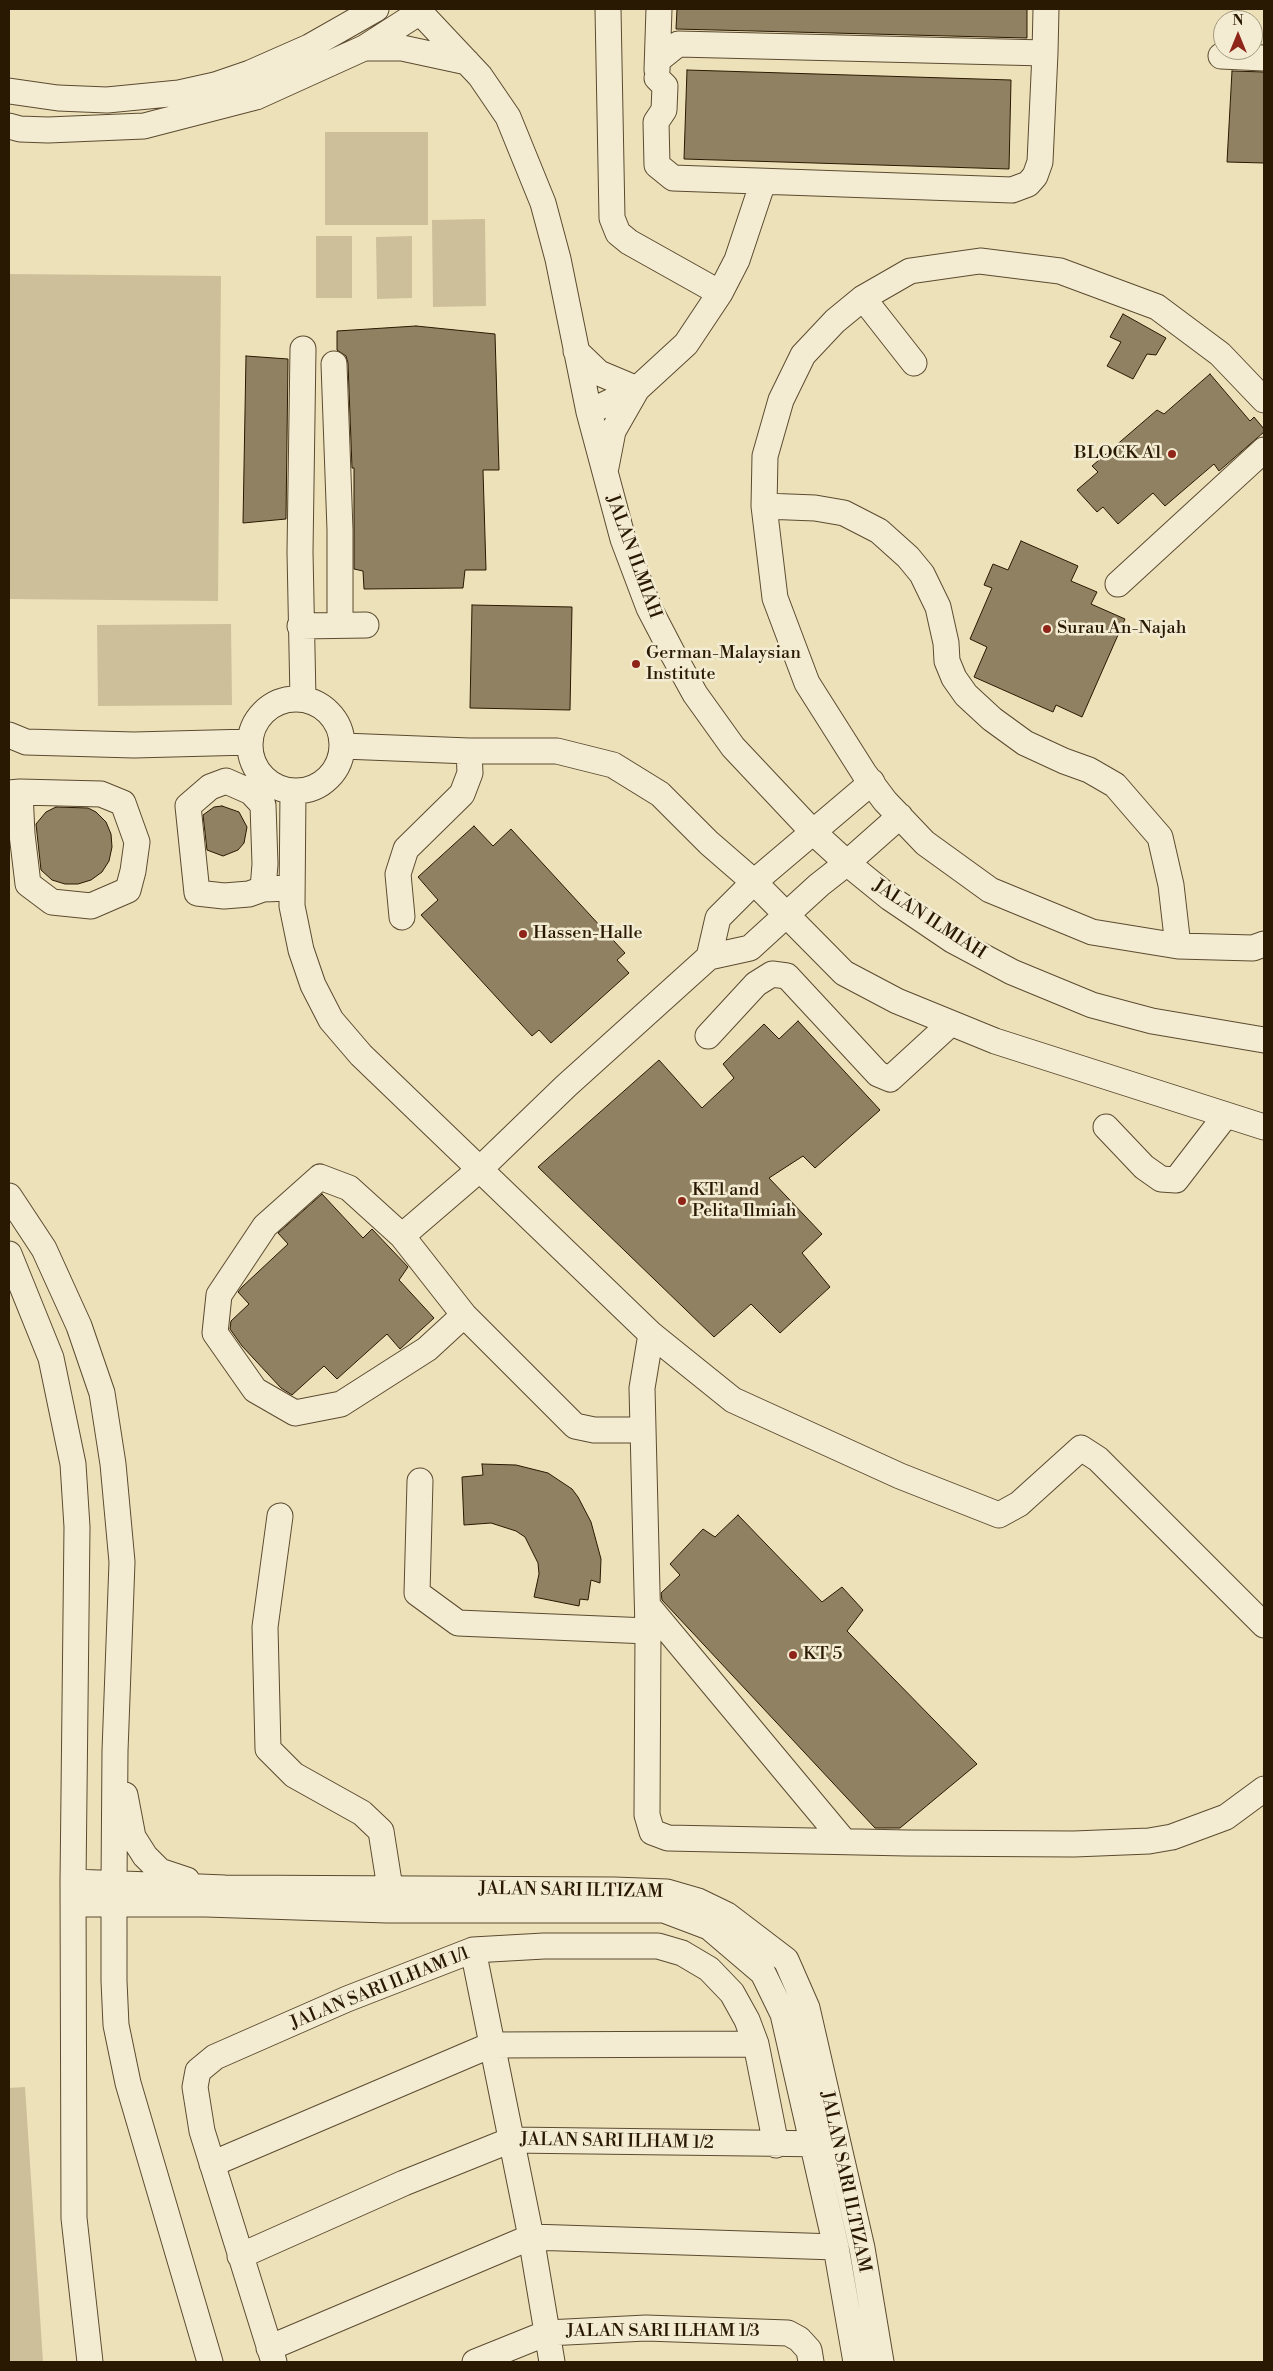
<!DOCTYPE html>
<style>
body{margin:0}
#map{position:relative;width:1273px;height:2371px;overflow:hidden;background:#ede1b9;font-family:"Libre Bodoni",serif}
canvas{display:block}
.frame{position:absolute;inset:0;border:10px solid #2a1902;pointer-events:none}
.north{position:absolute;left:1213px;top:10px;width:50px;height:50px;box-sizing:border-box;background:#f3ecd2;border:1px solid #a3987f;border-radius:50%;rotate:0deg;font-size:14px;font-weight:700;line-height:20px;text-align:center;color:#2a1902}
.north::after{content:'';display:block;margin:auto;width:18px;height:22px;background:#8f2418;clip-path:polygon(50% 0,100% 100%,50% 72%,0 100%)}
</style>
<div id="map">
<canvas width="1273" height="2371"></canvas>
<div class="frame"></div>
<div class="north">N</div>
</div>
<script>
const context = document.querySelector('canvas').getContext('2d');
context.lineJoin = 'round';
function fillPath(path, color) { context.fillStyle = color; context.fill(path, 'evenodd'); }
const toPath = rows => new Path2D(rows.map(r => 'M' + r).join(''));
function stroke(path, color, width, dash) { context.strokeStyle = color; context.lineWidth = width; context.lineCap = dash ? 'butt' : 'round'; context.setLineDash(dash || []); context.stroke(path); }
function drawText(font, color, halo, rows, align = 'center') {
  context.font = font + ' "Libre Bodoni",serif'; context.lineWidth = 5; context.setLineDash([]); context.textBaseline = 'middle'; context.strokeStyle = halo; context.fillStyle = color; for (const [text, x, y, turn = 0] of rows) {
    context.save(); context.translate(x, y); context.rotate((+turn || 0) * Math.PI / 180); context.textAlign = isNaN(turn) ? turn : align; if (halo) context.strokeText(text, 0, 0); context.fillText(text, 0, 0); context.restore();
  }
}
fillPath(toPath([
 [325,132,428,132,428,225,325,225],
 [485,219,486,306,433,307,432,220],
 [316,236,352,236,352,298,316,298],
 [412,236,412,298,377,299,376,237],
 [9,274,221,276,218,601,9,599],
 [231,624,232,705,98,706,97,625],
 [25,2087,43,2362,9,2362,9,2088]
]), '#ccbf9a');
const building = toPath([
 [677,9,1027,9,1027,38,676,29,677,9],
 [687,70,1011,80,1009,169,684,159,687,70],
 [1232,71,1264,72,1264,163,1227,162,1232,71],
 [1123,314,1166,338,1156,355,1147,354,1133,379,1107,366,1121,342,1110,337,1123,314],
 [416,326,495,334,499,470,483,470,486,570,465,570,463,588,364,589,363,571,354,569,354,468,352,468,348,363,346,356,337,350,337,331,416,326],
 [246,356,288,359,286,519,243,523,246,356],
 [1210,374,1250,421,1254,417,1264,429,1264,432,1219,471,1214,464,1165,506,1153,493,1118,524,1103,507,1097,512,1077,490,1098,472,1092,466,1157,410,1164,414,1210,374],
 [1021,541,1078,566,1071,581,1097,592,1091,604,1125,619,1082,717,1056,705,1053,712,974,677,987,647,970,639,992,588,984,585,993,564,1008,570,1021,541],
 [472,605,572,607,570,710,470,708,472,605],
 [222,806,239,812,247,827,244,843,238,850,223,856,207,850,203,815,214,807,222,806],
 [56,807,88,808,96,812,106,822,111,834,112,847,109,861,102,872,91,880,78,884,65,884,52,880,41,870,36,824,46,812,56,807],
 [474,826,493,846,511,829,625,953,617,960,629,973,551,1043,539,1030,532,1036,421,915,438,900,418,877,474,826],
 [798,1021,880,1110,815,1168,803,1156,769,1178,822,1234,802,1253,830,1287,780,1333,751,1304,714,1337,538,1167,659,1060,702,1108,734,1078,723,1064,764,1024,779,1039,798,1021],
 [322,1194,363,1238,372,1229,408,1267,399,1280,434,1318,400,1349,387,1334,337,1379,324,1366,292,1395,281,1388,242,1346,230,1329,231,1321,249,1304,238,1292,242,1287,288,1244,278,1233,322,1194],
 [482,1464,516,1465,548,1473,572,1489,578,1497,591,1522,601,1559,600,1583,591,1580,588,1600,580,1599,579,1606,534,1597,539,1574,538,1563,525,1537,516,1531,491,1523,464,1525,462,1477,483,1475,482,1464],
 [738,1515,822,1602,842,1587,863,1610,847,1631,977,1764,900,1828,875,1828,662,1600,661,1593,680,1575,670,1564,703,1529,715,1537,738,1515]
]);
fillPath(building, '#8f8161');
stroke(building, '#2a1902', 1);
const minor = toPath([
 [417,9,480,76,508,117,543,203,558,259,589,412,623,539,649,608,674,656,695,694,733,747,813,832,847,863,890,898,952,940,1012,972,1092,1005,1152,1021,1264,1040],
 [608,9,612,218,618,233,629,242,720,293],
 [364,48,402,48,467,62],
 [1045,53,1046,9],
 [1221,56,1264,58],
 [657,70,659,9],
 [657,78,665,86,664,110,656,122,657,165,673,178,1012,190,1028,184,1035,176,1040,162,1045,53,678,44,658,60],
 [9,91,58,98,107,100,179,93,215,85,250,73,309,47,376,9],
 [9,126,20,129,48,130,144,126,256,97,364,48,420,12],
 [863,298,914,363],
 [303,349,300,552,303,699],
 [576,351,599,373,637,389],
 [334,364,340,530,340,625],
 [1264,400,1220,354,1157,307,1060,271,980,261,910,271,863,298,835,321,803,355,781,400,765,456,764,506,775,598,807,683,864,773,885,801,925,843,990,890,1092,932,1178,946,1253,948,1264,944],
 [589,412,637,389,686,344,720,293,737,260,763,182],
 [606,467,613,431,637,389],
 [764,506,815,508,844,513,879,531,908,557,922,574,938,607,946,643,947,661,954,678,966,695,992,719,1025,743,1064,761,1089,770,1115,785,1160,837,1171,885,1178,946],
 [1118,584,1264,450],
 [300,626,366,625],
 '250 745a46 46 0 1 1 92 0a46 46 0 1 1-92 0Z',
 [9,735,26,742,134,745,250,742],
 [343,746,469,751,557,751,613,765,660,794,709,843,754,882,844,973,897,1001,995,1041,1264,1127],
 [293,791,292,906,301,950,313,985,331,1020,361,1055,651,1334,642,1388,648,1631,647,1815,652,1832,668,1838,907,1843,1074,1844,1149,1841,1172,1837,1226,1817,1264,1789],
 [9,793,20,792,101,794,123,803,137,842,133,871,128,890,91,906,52,902,28,884,22,834,20,792],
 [263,889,265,864,263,805,251,792,226,781,210,787,188,806,197,893,224,896,249,894,263,889,292,888],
 [402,917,398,874,406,849,462,794,470,773,469,751],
 [709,957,718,918,754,882,872,782],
 [708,1036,756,984,772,974,787,976,878,1074,890,1079,950,1024],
 [1106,1127,1144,1167,1161,1179,1176,1180,1226,1115],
 [9,1196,44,1249,79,1326,102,1393,113,1464,122,1562,115,1751,114,1883,114,1981,116,2025,128,2083,210,2362],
 [402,1236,480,1169,566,1086,709,957,750,948,819,885,847,863,900,816],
 [9,1254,51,1358,73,1464,77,1527,73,1882,74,2218,90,2362],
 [464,1315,427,1349,341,1404,295,1413,255,1390,215,1333,219,1295,265,1226,320,1177,349,1188,402,1236,464,1315,575,1426,594,1430,643,1430],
 [651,1334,733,1400,900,1476,999,1515,1019,1504,1081,1448,1098,1459,1264,1625],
 [420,1481,417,1593,458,1623,648,1631],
 [280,1516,265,1627,268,1749,294,1775,362,1813,381,1831,390,1888],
 [648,1606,843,1840],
 [125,1795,133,1837,145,1856,160,1871,187,1880],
 [73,1882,225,1888,614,1890,667,1892,698,1901,727,1915,786,1960,807,2008,862,2248,881,2362],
 [73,1904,206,1904,387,1910,664,1910,709,1927,763,1973,783,2014,836,2247,856,2362],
 [473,1950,531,2237,552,2362],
 [212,2164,491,2045,756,2044],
 [240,2256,404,2183,511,2140,829,2144],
 [269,2348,531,2237,836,2247],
 [274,2362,202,2131,195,2087,198,2071,215,2057,347,1999,473,1950,544,1946,658,1946,682,1953,709,1969,732,1993,747,2020,756,2044,776,2145],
 [475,2362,547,2333,646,2328,788,2333,799,2339,809,2350,811,2362]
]);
stroke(minor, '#5b4b30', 27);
stroke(minor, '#f3ecd2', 25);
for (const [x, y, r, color] of [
 [1172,454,5,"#8f2418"],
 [1047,629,5,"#8f2418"],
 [636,664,5,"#8f2418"],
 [523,934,5,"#8f2418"],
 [682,1201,5,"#8f2418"],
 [793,1655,5,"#8f2418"]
]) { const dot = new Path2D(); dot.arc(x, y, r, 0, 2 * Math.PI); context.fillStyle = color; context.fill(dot); stroke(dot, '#f3ecd2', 2); }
drawText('18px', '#2a1902', '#f3ecd2', [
 ["BLOCK A1",1162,454,"right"],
 ["Surau An-Najah",1057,629],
 ["German-Malaysian",646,654],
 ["Institute",646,675],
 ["Hassen-Halle",533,934],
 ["KT1 and",692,1191],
 ["Pelita Ilmiah",692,1212],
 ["KT 5",803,1655]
], 'left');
drawText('18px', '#2a1902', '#f3ecd2', [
 ["JALAN ILMIAH",633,557,70],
 ["JALAN ILMIAH",929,920,33],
 ["JALAN SARI ILTIZAM",571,1891,1],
 ["JALAN SARI ILHAM 1/1",380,1989,-22],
 ["JALAN SARI ILHAM 1/2",617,2142,1],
 ["JALAN SARI ILTIZAM",845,2182,78],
 ["JALAN SARI ILHAM 1/3",663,2332]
]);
</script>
